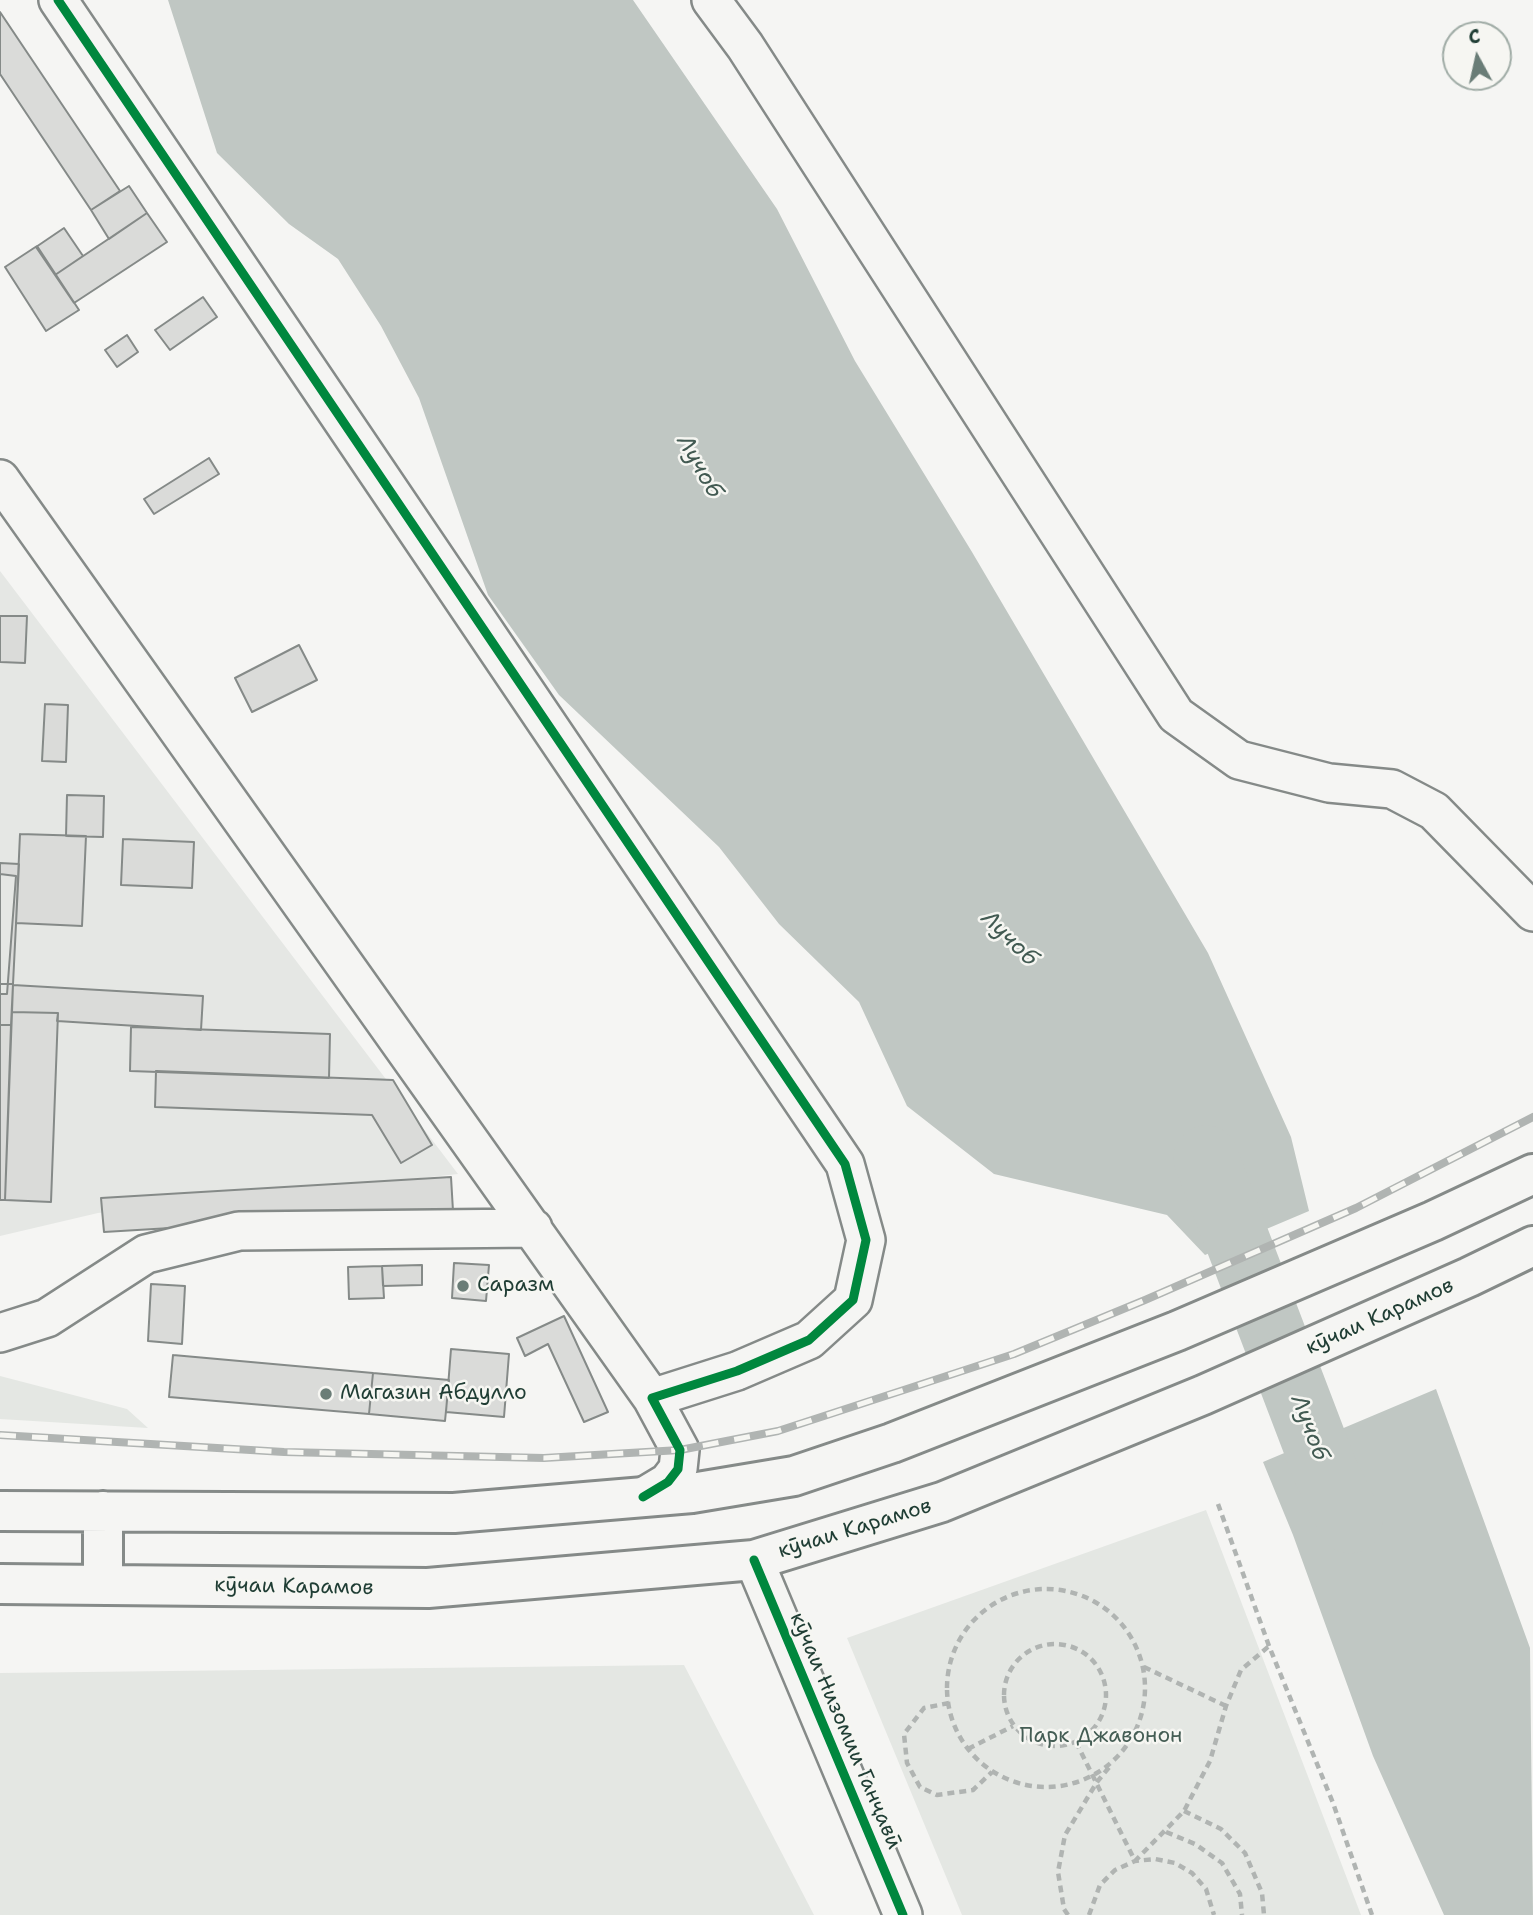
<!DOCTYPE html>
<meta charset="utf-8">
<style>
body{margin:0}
#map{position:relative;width:1533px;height:1915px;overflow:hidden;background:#f5f5f3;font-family:"Shantell Sans",sans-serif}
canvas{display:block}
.north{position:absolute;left:1442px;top:21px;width:70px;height:70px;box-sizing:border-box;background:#f6f6f2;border:2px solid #a0aca6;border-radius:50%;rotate:352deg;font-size:19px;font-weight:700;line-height:28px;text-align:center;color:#1f3d34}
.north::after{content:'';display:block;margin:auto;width:24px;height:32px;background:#6a7d77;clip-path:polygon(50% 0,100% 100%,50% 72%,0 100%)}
</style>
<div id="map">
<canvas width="1533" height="1915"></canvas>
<div class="north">С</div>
</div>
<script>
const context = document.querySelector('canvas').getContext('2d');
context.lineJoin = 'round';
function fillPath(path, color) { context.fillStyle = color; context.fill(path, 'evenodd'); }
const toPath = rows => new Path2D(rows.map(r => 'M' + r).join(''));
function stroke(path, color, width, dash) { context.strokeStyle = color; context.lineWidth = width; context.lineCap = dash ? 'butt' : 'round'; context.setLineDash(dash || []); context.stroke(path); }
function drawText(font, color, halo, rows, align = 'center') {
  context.font = font + ' "Shantell Sans",sans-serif'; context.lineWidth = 5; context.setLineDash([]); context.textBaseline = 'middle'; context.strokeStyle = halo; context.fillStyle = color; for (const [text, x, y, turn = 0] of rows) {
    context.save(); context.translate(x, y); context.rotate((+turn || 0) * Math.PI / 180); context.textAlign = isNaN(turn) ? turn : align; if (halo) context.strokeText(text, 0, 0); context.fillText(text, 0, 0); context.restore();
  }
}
fillPath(toPath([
 [0,571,458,1174,98,1213,0,1236]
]), '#e5e7e4');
fillPath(toPath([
 [0,1376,127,1409,148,1428,0,1419],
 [1206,1510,1361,1915,962,1915,847,1638],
 [684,1665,814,1915,0,1915,0,1673]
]), '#e4e7e3');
fillPath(toPath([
 [168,0,633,0,777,209,855,361,972,552,1208,953,1291,1137,1309,1211,1205,1255,1167,1215,994,1174,907,1106,859,1002,779,924,719,847,559,695,488,595,419,398,381,326,338,259,289,224,217,153],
 [1436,1389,1530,1648,1533,1915,1444,1915,1373,1756,1293,1535,1263,1462]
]), '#c0c7c3');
stroke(toPath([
 [1206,1158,1325,1470,1350,1521]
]), '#c0c7c3', 65);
const building = toPath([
 [0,12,120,191,91,210,0,74,0,12],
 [129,186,147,213,109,239,91,210,129,186],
 [147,213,167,242,74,303,55,275,147,213],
 [64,228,83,256,55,275,36,247,64,228],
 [37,246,79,310,46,331,5,267,37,246],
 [203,297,217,317,170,350,155,330,203,297],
 [127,335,138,352,117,367,105,350,127,335],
 [209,458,219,474,154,514,144,499,209,458],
 [0,616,27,616,25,663,0,662,0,616],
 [299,645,317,680,252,712,235,678,299,645],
 [45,704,68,705,66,762,42,761,45,704],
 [67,795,104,796,103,837,66,836,67,795],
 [20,834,86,836,82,926,16,923,20,834],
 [123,839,194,842,192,888,121,885,123,839],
 [0,863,19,864,13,984,0,984,0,863],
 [0,874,16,876,7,994,0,994,0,874],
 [0,984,13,984,11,1025,0,1025,0,984],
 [13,985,203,996,201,1030,57,1021,58,1013,12,1012,13,985],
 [12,1012,58,1013,51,1202,5,1200,12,1012],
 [0,1025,11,1025,5,1200,0,1200,0,1025],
 [131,1027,330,1034,329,1078,130,1071,131,1027],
 [156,1071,393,1080,432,1145,401,1163,372,1115,155,1107,156,1071],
 [451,1177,453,1211,104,1232,101,1198,451,1177],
 [454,1263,489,1265,486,1301,452,1298,454,1263],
 [422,1265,422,1285,383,1286,382,1266,422,1265],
 [382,1266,384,1298,349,1299,348,1267,382,1266],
 [151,1284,185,1286,182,1344,148,1341,151,1284],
 [564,1316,608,1412,584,1422,548,1344,525,1356,517,1338,564,1316],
 [451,1349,509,1354,504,1417,446,1412,451,1349],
 [173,1355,373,1373,369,1414,169,1397,173,1355],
 [373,1373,449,1380,445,1421,369,1414,373,1373]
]);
fillPath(building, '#dadbd9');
stroke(building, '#858a88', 2);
const minor = toPath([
 [58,0,845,1164,866,1240,853,1300,809,1340,737,1371,652,1398],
 [711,0,745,46,1176,715,1239,760,1329,783,1392,789,1434,811,1533,912],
 [0,479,652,1398,680,1450,678,1469,668,1482,643,1497],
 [0,1333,47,1318,146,1254,239,1231,533,1228],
 [754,1560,903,1915]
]);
const major = toPath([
 [0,1511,454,1513,692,1493,794,1476,892,1443,1177,1331,1433,1221,1533,1174],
 [0,1584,428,1588,754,1560,942,1502,1203,1395,1469,1277,1533,1246],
 [103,1585,103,1511]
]);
stroke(minor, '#858a88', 42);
stroke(major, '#858a88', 44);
stroke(toPath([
 [1218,1504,1269,1646,1333,1803,1372,1915],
 '947 1688a99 99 0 1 1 198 0a99 99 0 1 1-198 0Z',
 '1004 1695a51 51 0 1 1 102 0a51 51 0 1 1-102 0Z',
 [1144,1667,1226,1706],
 [949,1703,924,1708,904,1734,907,1763,920,1787,937,1795,973,1790,992,1772],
 [1076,1742,1135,1861,1184,1811,1210,1761,1226,1706,1241,1670,1269,1646],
 [968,1749,1013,1726],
 [1184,1811,1221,1829,1245,1853,1262,1893,1264,1915],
 [1166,1832,1195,1844,1222,1863,1240,1894,1242,1915],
 [1068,1915,1064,1909,1058,1872,1065,1835,1097,1782,1111,1765],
 [1089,1915,1100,1885,1115,1870,1135,1861,1155,1859,1175,1863,1192,1873,1206,1889,1214,1915]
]), '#b0b4b2', 4.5, [7, 5]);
stroke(minor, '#f5f5f3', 37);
stroke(major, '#f5f5f3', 38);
const rail = toPath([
 [0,1435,284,1452,544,1458,680,1450,778,1431,1014,1354,1145,1300,1356,1208,1533,1117]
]);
stroke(rail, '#b0b4b2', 8);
stroke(rail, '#f6f6f2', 5, [16]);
stroke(toPath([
 [58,0,845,1164,866,1240,853,1300,809,1340,737,1371,652,1398,680,1450,678,1469,668,1482,643,1497],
 [754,1560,903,1915]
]), '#00873e', 9);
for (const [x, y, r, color] of [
 [463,1286,7,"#6a7d77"],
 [326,1394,7,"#6a7d77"]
]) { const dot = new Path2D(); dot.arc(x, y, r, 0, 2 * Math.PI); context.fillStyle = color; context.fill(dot); stroke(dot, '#f6f6f2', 2.5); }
drawText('21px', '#1f3d34', '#f6f6f2', [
 ["Саразм",477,1286],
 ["Магазин Абдулло",340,1394]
], 'left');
drawText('21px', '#1f3d34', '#f6f6f2', [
 ["кӯчаи Карамов",1380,1317,-24],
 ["кӯчаи Карамов",855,1529,-17],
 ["кӯчаи Карамов",294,1587,1],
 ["кӯчаи Низомии Ганҷавӣ",845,1731,67]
]);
drawText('21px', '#445d54', '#f6f6f2', [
 ["Парк Джавонон",1101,1737]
]);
drawText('italic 23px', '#425a52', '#f6f6f2', [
 ["Лучоб",699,467,60],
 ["Лучоб",1009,939,44],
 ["Лучоб",1309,1428,69]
]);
</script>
